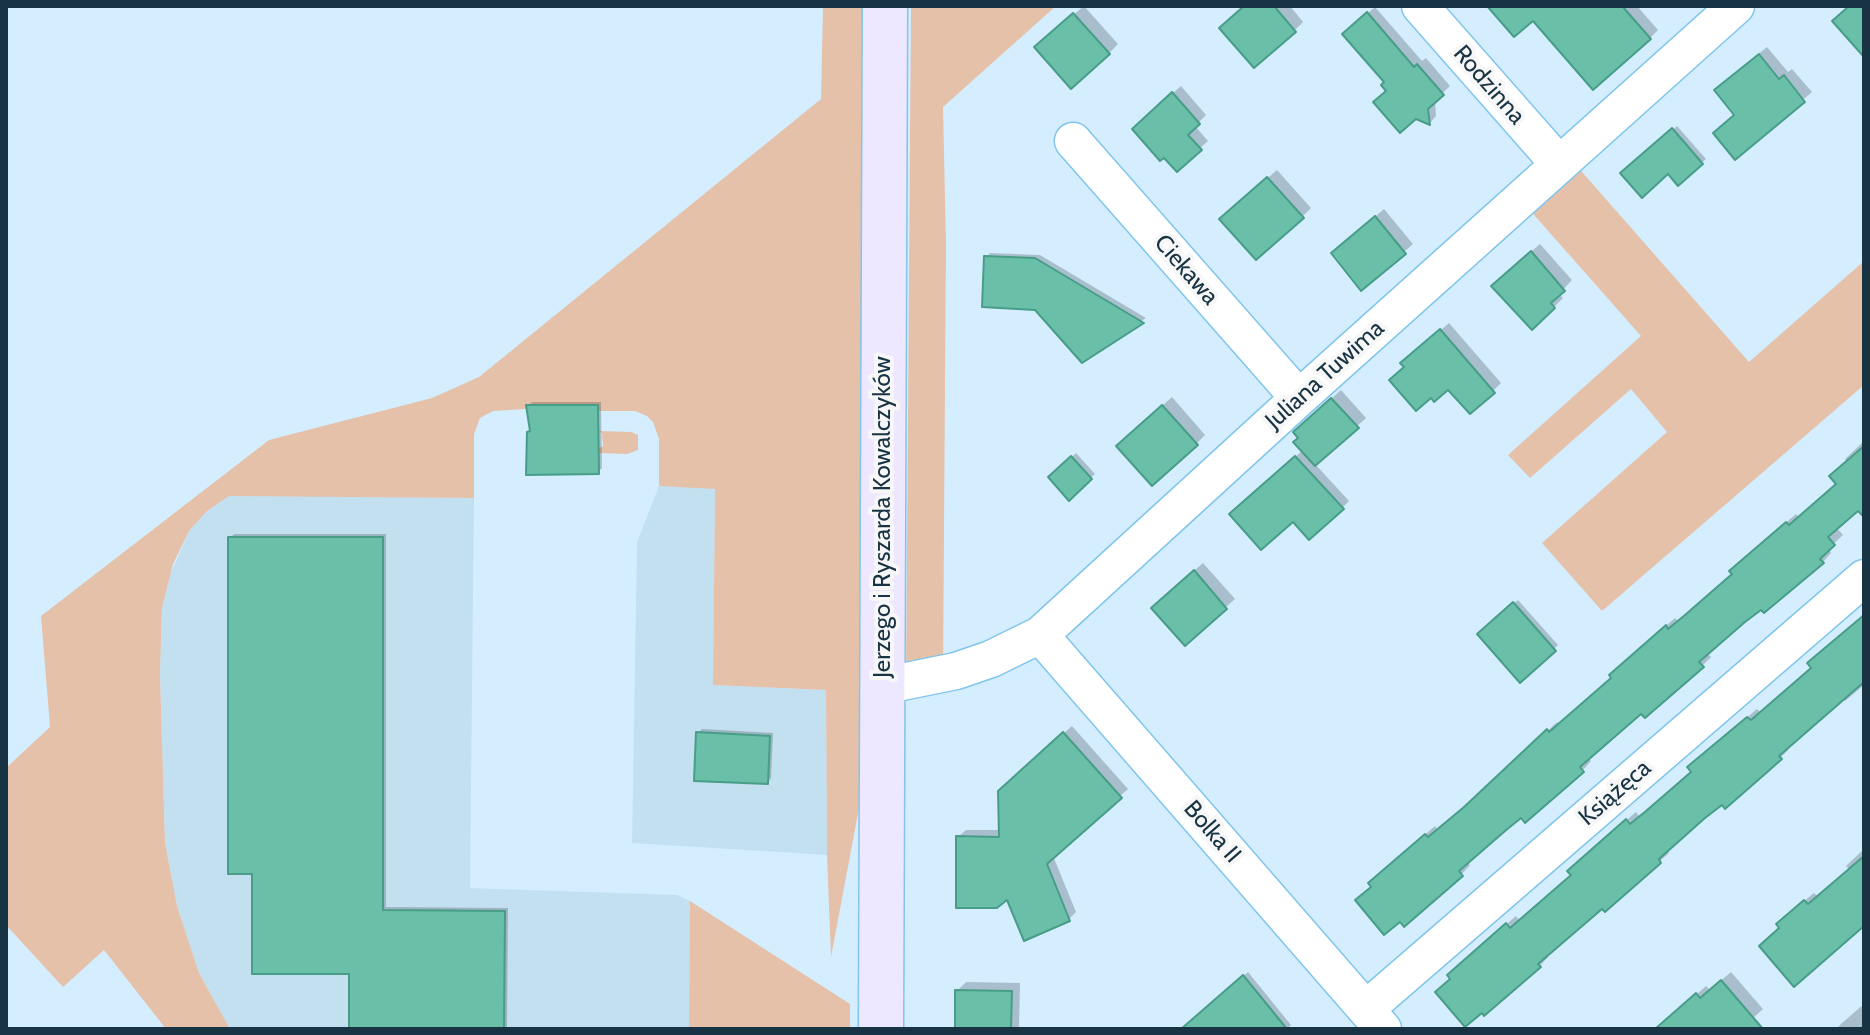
<!DOCTYPE html>
<meta charset="utf-8">
<style>
body{margin:0}
#map{position:relative;width:1870px;height:1035px;overflow:hidden;background:#d4eeff;font-family:Cabin,sans-serif}
canvas{display:block}
.frame{position:absolute;inset:0;border:8px solid #183444;pointer-events:none}
</style>
<div id="map">
<canvas width="1870" height="1035"></canvas>
<div class="frame"></div>
</div>
<script>
const context = document.querySelector('canvas').getContext('2d');
context.lineJoin = 'round';
function fillPath(path, color) { context.fillStyle = color; context.fill(path, 'evenodd'); }
const toPath = rows => new Path2D(rows.map(r => 'M' + r).join(''));
function stroke(path, color, width, dash) { context.strokeStyle = color; context.lineWidth = width; context.lineCap = dash ? 'butt' : 'round'; context.setLineDash(dash || []); context.stroke(path); }
function drawText(font, color, halo, rows, align = 'center') {
  context.font = font + ' Cabin,sans-serif'; context.lineWidth = 8; context.setLineDash([]); context.textBaseline = 'middle'; context.strokeStyle = halo; context.fillStyle = color; for (const [text, x, y, turn = 0] of rows) {
    context.save(); context.translate(x, y); context.rotate((+turn || 0) * Math.PI / 180); context.textAlign = isNaN(turn) ? turn : align; if (halo) context.strokeText(text, 0, 0); context.fillText(text, 0, 0); context.restore();
  }
}
fillPath(toPath([
 [659,486,715,488,713,685,826,690,827,855,632,843,637,542],
 [247,495,474,498,470,888,677,895,690,901,689,1029,230,1029,199,973,177,906,165,843,160,673,162,608,170,575,189,531,207,511,229,496]
]), '#c3e0f1');
fillPath(toPath([
 [823,6,885,6,882,686,831,957,827,855,826,690,713,685,715,489,659,486,659,439,653,422,647,416,635,411,598,411,597,405,526,405,526,409,493,411,480,418,474,434,474,498,229,496,207,511,189,531,173,564,162,608,160,673,165,843,177,906,199,973,230,1029,166,1029,104,950,63,987,6,925,6,768,50,727,41,616,269,440,432,398,479,377,821,99],
 [911,6,1056,6,943,107,946,243,943,674,906,682],
 [1568,156,1749,362,1864,261,1864,385,1602,611,1542,543,1667,432,1631,389,1530,478,1508,455,1641,336,1520,199],
 [598,431,631,432,638,435,638,450,627,454,599,453,599,448,603,446,602,433],
 [690,901,850,1004,850,1029,689,1029]
]), '#e5c1aa');
fillPath(toPath([
 [1084,6,1118,44,1109,53,1046,38],
 [1246,6,1290,6,1303,22,1294,31],
 [1487,6,1637,6,1658,30,1650,38,1534,18],
 [1375,7,1422,61,1426,58,1450,86,1435,100,1436,116,1430,123,1389,91,1386,82,1352,27],
 [1767,47,1788,72,1792,69,1812,92,1736,157,1736,114,1724,83],
 [1181,86,1206,115,1195,126,1208,141,1177,169,1142,121],
 [1677,126,1706,159,1679,183,1668,171,1623,173],
 [1277,170,1311,208,1302,217,1230,210],
 [1384,209,1413,244,1404,252,1342,245],
 [1540,244,1572,280,1559,294,1563,298,1554,307,1502,277],
 [990,253,1040,255,1146,318,1082,360,986,257],
 [1449,323,1501,383,1493,391,1448,387,1406,366,1411,355],
 [1341,390,1366,418,1315,464,1349,501,1342,508,1293,519,1239,507,1303,450,1300,437,1304,423],
 [1172,397,1205,435,1196,444,1127,437],
 [532,402,601,402,602,468,598,472,529,432,531,430,528,406],
 [1864,441,1864,503,1836,527,1843,535,1828,549,1831,553,1823,562,1764,610,1761,607,1707,653,1711,657,1702,666,1641,711,1588,758,1591,761,1583,770,1525,820,1521,815,1467,862,1470,865,1462,874,1373,886,1379,874,1435,826,1438,830,1476,798,1557,722,1559,725,1613,678,1620,666,1675,618,1678,621,1734,573,1740,562,1796,514,1799,517,1838,484,1847,462,1845,459],
 [1076,453,1095,474,1069,498,1050,477],
 [234,534,386,534,386,907,508,908,507,1029,351,1029,351,972,254,872,230,538],
 [1203,563,1235,599,1185,643,1162,599],
 [1518,600,1558,645,1520,680,1480,634],
 [1864,616,1864,685,1845,701,1842,698,1787,746,1789,749,1780,758,1666,850,1669,853,1660,861,1546,954,1548,957,1540,966,1453,979,1458,966,1516,916,1520,921,1573,875,1578,862,1636,812,1639,816,1657,803,1693,771,1698,759,1757,709,1761,713,1813,667],
 [1072,726,1128,789,1053,856,1076,912,1069,919,1008,896,958,837,966,830,1001,830,1008,783],
 [702,729,773,733,771,778,767,782,698,733],
 [1864,849,1864,923,1782,928,1787,915,1814,893,1818,897,1850,870,1846,866],
 [1248,972,1291,1025,1287,1029,1200,1029,1193,1021],
 [1731,972,1763,1009,1741,1029,1657,1029,1706,986,1710,990],
 [966,982,1020,983,1019,1029,957,1029,957,991],
 [1864,1004,1864,1029,1836,1029,1842,1023]
]), '#0003');
const building = toPath([
 [1244,6,1274,6,1296,32,1254,68,1219,28,1244,6],
 [1487,6,1622,6,1651,39,1593,90,1533,21,1514,37,1487,6],
 [1849,6,1864,6,1864,57,1832,21,1849,6],
 [1367,12,1414,67,1417,64,1444,95,1428,109,1430,125,1416,119,1400,133,1373,102,1386,91,1381,85,1384,82,1342,34,1367,12],
 [1073,13,1110,54,1071,89,1034,47,1073,13],
 [1759,54,1779,79,1784,75,1805,102,1735,160,1713,133,1734,115,1714,90,1759,54],
 [1172,92,1200,124,1188,135,1202,150,1177,172,1164,158,1160,161,1132,129,1172,92],
 [1672,128,1703,164,1678,186,1668,174,1642,198,1620,173,1672,128],
 [1267,177,1304,218,1256,260,1219,219,1267,177],
 [1375,216,1406,254,1361,291,1331,253,1375,216],
 [1531,251,1565,291,1551,303,1555,308,1532,330,1491,286,1531,251],
 [984,256,1035,258,1144,323,1082,363,1035,310,982,307,984,256],
 [1440,329,1495,393,1470,414,1448,390,1434,402,1431,398,1416,411,1389,380,1404,367,1400,363,1440,329],
 [1331,398,1359,428,1315,466,1293,442,1298,438,1293,432,1331,398],
 [526,405,598,405,599,474,526,475,527,432,530,431,526,405],
 [1162,405,1198,445,1152,486,1116,446,1162,405],
 [1864,446,1864,517,1858,511,1828,537,1835,545,1820,559,1824,563,1764,613,1761,610,1745,622,1699,662,1704,667,1645,718,1641,714,1580,767,1584,772,1525,823,1521,818,1505,831,1459,871,1463,876,1404,927,1400,922,1384,935,1355,900,1371,887,1368,883,1425,834,1428,837,1464,807,1547,729,1549,732,1611,678,1609,675,1666,625,1668,629,1685,615,1732,574,1729,571,1786,522,1789,525,1836,484,1829,476,1864,446],
 [1071,456,1092,479,1069,501,1048,477,1071,456],
 [1295,456,1344,509,1309,540,1293,522,1261,550,1229,514,1295,456],
 [228,537,383,537,383,910,505,911,504,1029,349,1029,349,974,252,974,252,874,228,874,228,537],
 [1194,570,1227,609,1185,646,1151,608,1194,570],
 [1513,602,1556,651,1520,683,1477,634,1513,602],
 [1864,615,1864,682,1779,756,1782,759,1765,774,1725,809,1722,805,1705,818,1659,859,1661,863,1605,912,1602,909,1538,964,1541,967,1484,1016,1482,1013,1465,1027,1435,992,1450,979,1447,975,1506,923,1510,928,1571,875,1567,871,1626,819,1630,824,1646,811,1691,772,1687,767,1747,717,1751,720,1811,668,1807,663,1864,615],
 [696,732,770,736,768,784,694,781,696,732],
 [1063,732,1122,798,1047,864,1070,921,1024,941,1007,900,997,908,956,908,956,836,999,837,998,791,1063,732],
 [1864,856,1864,926,1794,987,1759,946,1779,928,1776,924,1804,900,1808,904,1864,856],
 [1243,975,1287,1029,1181,1029,1243,975],
 [1721,980,1763,1029,1655,1029,1696,993,1700,998,1721,980],
 [955,990,1012,991,1011,1029,955,1029,955,990]
]);
fillPath(building, '#6abfa9');
stroke(building, '#489d88', 2);
const street = toPath([
 [1420,6,1559,164],
 [1073,141,1299,398],
 [1040,635,1383,1029],
 [882,686,956,671,991,659,1040,635,1299,398,1736,6],
 [1366,1009,1864,578]
]);
const secondary = toPath([
 [881,1029,885,6]
]);
stroke(street, '#81c5ec', 39);
stroke(secondary, '#81c5ec', 47);
stroke(street, '#fff', 36);
stroke(secondary, '#ede7ff', 44);
drawText('24px', '#183444', '#f7f7f7', [
 ["Rodzinna",1489,85,49],
 ["Ciekawa",1186,270,49],
 ["Juliana Tuwima",1325,375,-42],
 ["Jerzego i Ryszarda Kowalczyków",883,517,-90],
 ["Książęca",1615,793,-41],
 ["Bolka II",1212,832,49]
]);
</script>
